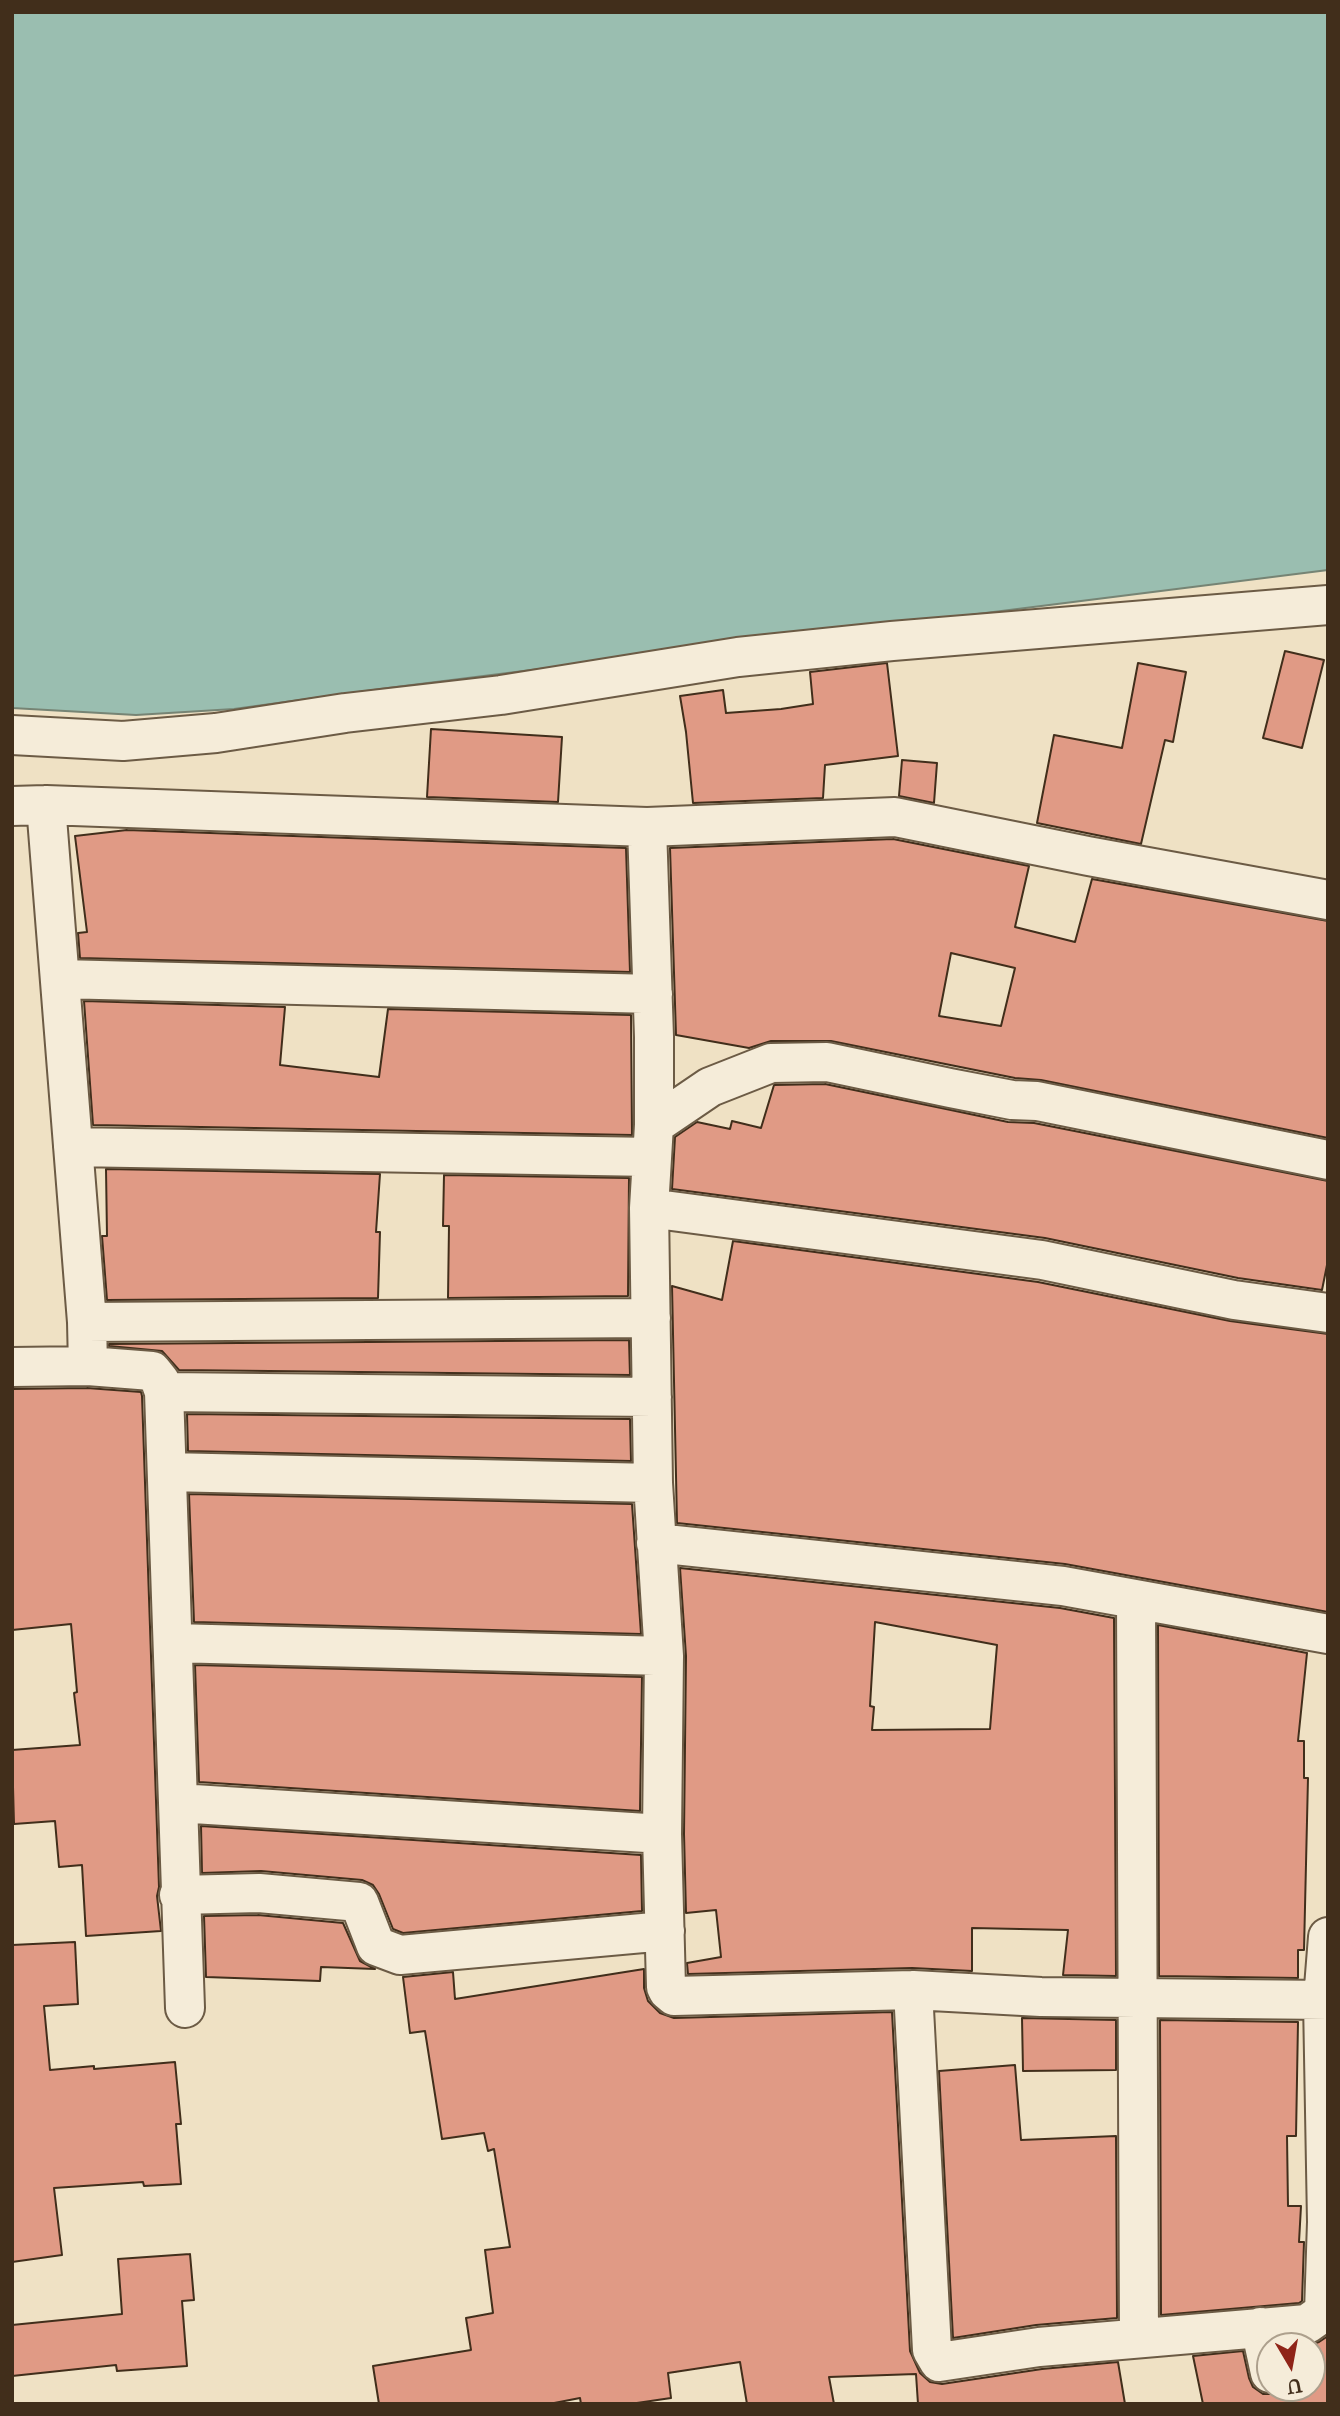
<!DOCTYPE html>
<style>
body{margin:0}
#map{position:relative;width:1340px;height:2416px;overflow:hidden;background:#efe1c4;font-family:"IM FELL Great Primer",serif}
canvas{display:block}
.frame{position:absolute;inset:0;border:14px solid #412e1b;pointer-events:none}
.north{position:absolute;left:1256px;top:2332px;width:70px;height:70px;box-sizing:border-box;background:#f5ecd9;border:2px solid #ada08d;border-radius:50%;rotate:170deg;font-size:19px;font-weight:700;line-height:28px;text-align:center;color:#412e1b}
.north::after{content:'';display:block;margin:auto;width:24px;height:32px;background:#8f2418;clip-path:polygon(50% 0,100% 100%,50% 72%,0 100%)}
</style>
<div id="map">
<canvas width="1340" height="2416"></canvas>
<div class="frame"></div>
<div class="north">U</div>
</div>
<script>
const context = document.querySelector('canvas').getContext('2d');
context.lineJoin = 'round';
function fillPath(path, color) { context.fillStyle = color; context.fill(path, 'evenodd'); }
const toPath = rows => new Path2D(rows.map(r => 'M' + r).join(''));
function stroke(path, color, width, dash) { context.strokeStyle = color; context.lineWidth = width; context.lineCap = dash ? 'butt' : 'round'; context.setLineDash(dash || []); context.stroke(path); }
const water = toPath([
 [12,12,1328,12,1328,570,388,688,234,709,136,715,12,708,12,12]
]);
fillPath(water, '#9abeb0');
stroke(water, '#768474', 2);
const building = toPath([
 [1285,651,1324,660,1302,748,1263,738,1285,651],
 [887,663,898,756,825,765,823,798,693,803,686,732,680,696,723,690,726,713,781,709,813,704,810,672,887,663],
 [1138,663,1186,672,1173,742,1165,740,1141,844,1037,823,1054,735,1122,748,1138,663],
 [431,729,562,737,558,802,427,797,431,729],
 [902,760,937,763,934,803,899,796,902,760],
 [127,830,626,848,630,972,80,958,78,933,87,932,75,836,127,830],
 [893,839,1029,866,1015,927,1075,942,1092,879,1328,921,1328,1138,1041,1080,1015,1078,831,1041,771,1041,749,1048,676,1035,670,848,893,839],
 [951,953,1015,968,1001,1026,939,1016,951,953],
 [84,1001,285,1007,280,1065,379,1077,388,1009,631,1015,632,1135,93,1125,84,1001],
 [825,1084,946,1109,1008,1122,1034,1123,1328,1181,1328,1260,1322,1290,1238,1278,1045,1238,672,1189,675,1137,697,1122,730,1129,732,1121,761,1128,774,1085,825,1084],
 [106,1169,380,1174,376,1232,380,1232,378,1298,107,1300,102,1236,107,1236,106,1169],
 [444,1175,629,1178,628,1296,448,1298,449,1226,443,1226,444,1175],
 [733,1241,1038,1282,1230,1321,1328,1334,1328,1612,1065,1564,677,1523,672,1286,722,1300,733,1241],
 [629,1340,630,1375,179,1370,162,1351,109,1346,109,1344,629,1340],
 [87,1388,141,1392,142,1396,159,1887,157,1896,161,1931,86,1936,82,1865,59,1867,55,1821,14,1824,12,1750,80,1745,74,1693,77,1692,71,1624,12,1630,12,1389,87,1388],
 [187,1414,630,1419,631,1461,188,1451,187,1414],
 [189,1494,632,1504,641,1634,194,1622,189,1494],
 [680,1568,1060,1608,1114,1618,1116,1976,1063,1975,1068,1930,972,1928,972,1971,912,1968,688,1974,687,1963,721,1957,716,1910,686,1913,684,1834,686,1656,680,1568],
 [875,1622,997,1645,990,1729,872,1730,874,1707,870,1706,875,1622],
 [1158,1625,1307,1653,1298,1741,1304,1741,1304,1778,1308,1778,1304,1950,1298,1950,1298,1978,1159,1976,1158,1625],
 [195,1665,642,1677,640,1811,199,1782,195,1665],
 [201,1826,641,1855,642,1911,403,1933,393,1929,379,1894,373,1885,362,1880,261,1871,202,1873,201,1826],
 [258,1915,343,1923,360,1961,375,1969,321,1967,320,1981,206,1977,204,1916,258,1915],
 [75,1942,78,2004,44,2006,50,2070,94,2066,94,2069,175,2062,181,2124,176,2124,181,2184,144,2186,143,2182,54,2188,62,2255,12,2262,12,1945,75,1942],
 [644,1969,644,1988,648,2001,660,2013,674,2018,892,2012,910,2351,920,2373,930,2382,942,2384,1042,2369,1118,2362,1125,2404,918,2404,916,2374,829,2377,834,2404,747,2404,740,2362,668,2373,671,2398,630,2404,581,2404,580,2398,549,2404,379,2404,373,2366,471,2350,466,2318,493,2313,485,2250,510,2247,494,2149,488,2151,484,2133,442,2139,425,2031,410,2033,403,1977,453,1972,455,1999,644,1969],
 [1022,2018,1116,2020,1116,2070,1023,2071,1022,2018],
 [1160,2020,1298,2022,1296,2136,1287,2136,1288,2206,1301,2206,1299,2242,1304,2242,1302,2301,1299,2303,1161,2315,1160,2020],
 [1015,2065,1021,2140,1116,2136,1117,2318,1036,2325,953,2338,939,2071,1015,2065],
 [190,2254,194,2300,182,2301,187,2366,117,2371,116,2365,12,2376,12,2325,122,2314,118,2259,190,2254],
 [1328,2336,1328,2404,1203,2404,1193,2356,1243,2351,1249,2378,1253,2387,1263,2394,1274,2394,1286,2388,1312,2388,1312,2346,1306,2346,1319,2342,1328,2336]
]);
fillPath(building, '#e09a85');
stroke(building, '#412e1b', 2);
const minor = toPath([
 [12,735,123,741,216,733,345,713,501,695,738,657,892,641,1328,605],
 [12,806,46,805],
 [647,827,654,1037,654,1125,649,1208,653,1483,664,1656,662,1834,666,1987,668,1991,674,1996,913,1990,1041,1997,1328,2000],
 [60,979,653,994],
 [654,1125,710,1087,771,1063,827,1062,950,1088,1012,1100,1037,1101,1328,1160],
 [73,1147,652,1157],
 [649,1208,1042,1260,1234,1300,1328,1313],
 [87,1322,651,1318],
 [88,1366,152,1371,160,1381,164,1392,185,2008],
 [12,1367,88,1366,87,1322,46,805,647,827,895,817,1088,856,1328,900],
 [164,1392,652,1397],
 [167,1472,653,1483],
 [656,1543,1063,1586,1328,1634],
 [1136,1600,1139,2338],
 [173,1643,664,1656],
 [178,1803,662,1834],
 [179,1895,259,1893,359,1902,376,1946,400,1955,665,1931],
 [913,1990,932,2350,939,2362,1039,2347,1307,2324,1324,2312,1327,2222,1323,2000,1328,1937],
 [1260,2327,1270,2373]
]);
stroke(minor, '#6c5b45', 42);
stroke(minor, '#f5ecd9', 38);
</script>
